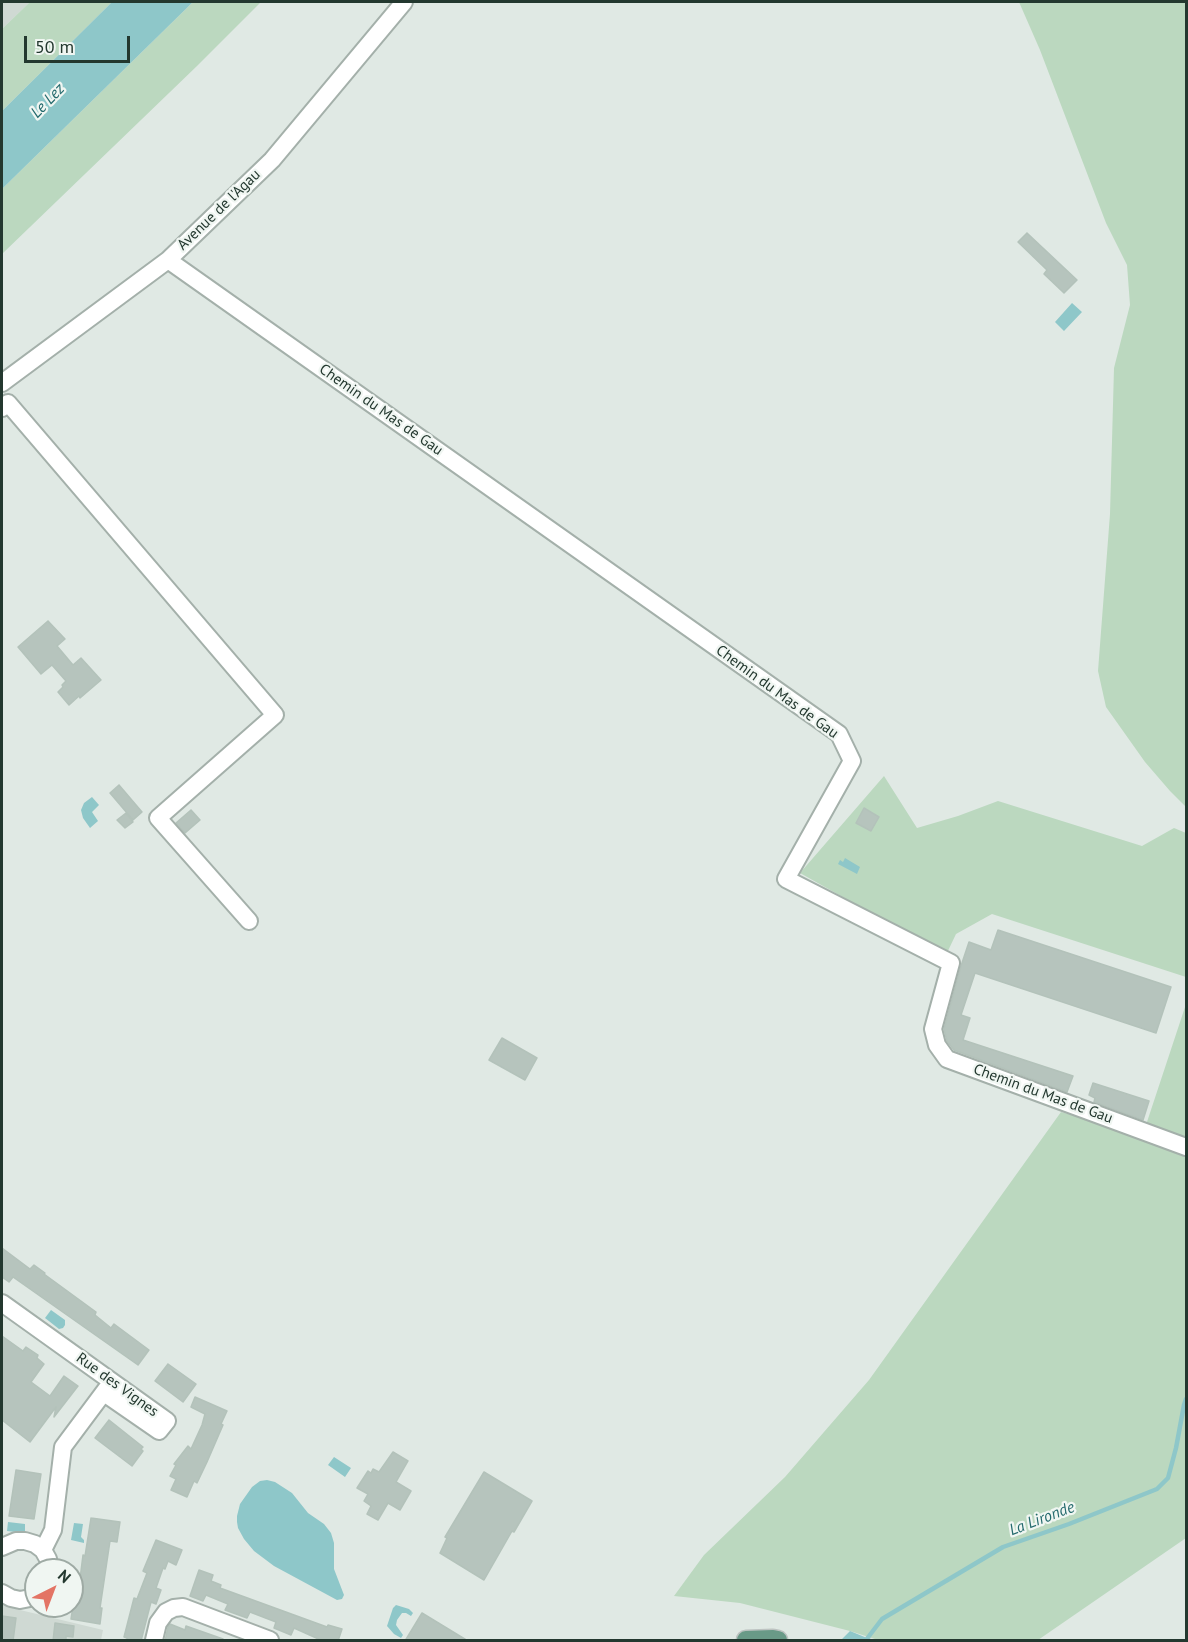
<!DOCTYPE html>
<style>
body{margin:0}
#map{position:relative;width:1188px;height:1642px;overflow:hidden;background:#e0e9e4;font-family:"PT Sans",sans-serif}
canvas{display:block}
.frame{position:absolute;inset:0;border:3px solid #23382f;pointer-events:none}
.north{position:absolute;left:24px;top:1558px;width:60px;height:60px;box-sizing:border-box;background:#f0f6f2;border:2px solid #9eaaa4;border-radius:50%;rotate:42deg;font-size:16px;font-weight:700;line-height:24px;text-align:center;color:#23382f}
.north::after{content:'';display:block;margin:auto;width:21px;height:27px;background:#e37465;clip-path:polygon(50% 0,100% 100%,50% 72%,0 100%)}
.scale{position:absolute;left:24px;top:36px;width:106px;height:27px;box-sizing:border-box;border:3px solid #23382f;border-top:0;padding-left:8px;font-size:18px;line-height:21px;white-space:nowrap;color:#23382f;-webkit-text-stroke:4px #f0f6f2;paint-order:stroke}
</style>
<div id="map">
<canvas width="1188" height="1642"></canvas>
<div class="frame"></div>
<div class="north">N</div>
<div class="scale">50 m</div>
</div>
<script>
const context = document.querySelector('canvas').getContext('2d');
context.lineJoin = 'round';
function fillPath(path, color) { context.fillStyle = color; context.fill(path, 'evenodd'); }
const toPath = rows => new Path2D(rows.map(r => 'M' + r).join(''));
function stroke(path, color, width, dash) { context.strokeStyle = color; context.lineWidth = width; context.lineCap = dash ? 'butt' : 'round'; context.setLineDash(dash || []); context.stroke(path); }
function drawText(font, color, halo, rows, align = 'center') {
  context.font = font + ' "PT Sans",sans-serif'; context.lineWidth = 4.5; context.setLineDash([]); context.textBaseline = 'middle'; context.strokeStyle = halo; context.fillStyle = color; for (const [text, x, y, turn = 0] of rows) {
    context.save(); context.translate(x, y); context.rotate((+turn || 0) * Math.PI / 180); context.textAlign = isNaN(turn) ? turn : align; if (halo) context.strokeText(text, 0, 0); context.fillText(text, 0, 0); context.restore();
  }
}
fillPath(toPath([
 [2,2,30,2,2,29],
 [2,1604,16,1609,103,1630,101,1640,2,1640]
]), '#cfd9d3');
fillPath(toPath([
 [30,2,112,2,2,111,2,29],
 [193,2,261,2,197,66,2,254,2,189],
 [1019,2,1186,2,1186,807,1170,791,1145,762,1106,707,1098,671,1110,514,1114,368,1130,305,1127,265,1106,223,1040,50],
 [884,776,917,828,958,816,998,801,1142,846,1174,828,1186,833,1186,977,992,914,956,934,946,955,800,873],
 [1186,1004,1186,1139,1145,1128],
 [1061,1112,1186,1147,1186,1538,1038,1640,878,1640,850,1631,740,1603,674,1596,704,1555,785,1477,869,1380]
]), '#bbd8bf');
fillPath(toPath([
 [112,2,193,2,2,189,2,111],
 [1072,303,1082,312,1064,331,1055,322],
 [92,797,99,805,92,812,98,821,90,828,83,818,81,810,84,803],
 [845,858,860,867,857,874,838,864,840,860,843,862],
 [51,1310,65,1320,65,1325,63,1328,59,1329,45,1318],
 [334,1457,351,1468,345,1477,328,1465],
 [267,1480,275,1482,292,1493,308,1513,324,1524,331,1533,334,1543,334,1569,344,1595,342,1599,337,1600,274,1566,254,1551,244,1539,238,1528,237,1522,237,1516,240,1504,252,1487,260,1481],
 [8,1522,25,1524,25,1533,7,1531],
 [74,1523,83,1524,81,1537,84,1540,84,1543,71,1540],
 [396,1605,409,1609,413,1613,411,1616,406,1613,402,1613,397,1620,396,1625,403,1635,401,1638,394,1634,387,1626,393,1608],
 [850,1631,867,1638,876,1640,841,1640]
]), '#8ec7c9');
stroke(toPath([
 [866,1640,882,1619,1003,1547,1069,1524,1157,1489,1168,1478,1176,1448,1184,1405,1186,1399]
]), '#8ec7c9', 4.5);
const building = toPath([
 [1027,233,1077,280,1064,293,1044,274,1047,270,1018,242,1027,233],
 [48,621,65,639,57,646,73,665,81,658,101,680,80,698,79,696,69,705,58,692,63,687,62,685,66,681,52,665,41,674,18,647,48,621],
 [119,785,142,812,133,820,110,793,119,785],
 [864,808,879,817,871,831,856,823,864,808],
 [191,810,200,820,185,833,176,823,191,810],
 [126,813,133,822,125,828,117,820,126,813],
 [998,930,1171,987,1156,1033,975,973,961,1015,970,1018,963,1040,1073,1076,1067,1092,954,1050,947,1041,944,1029,961,966,969,942,991,950,998,930],
 [502,1038,537,1058,525,1080,489,1060,502,1038],
 [1093,1083,1149,1101,1143,1120,1094,1102,1095,1098,1089,1095,1093,1083],
 [2,1248,30,1269,34,1265,45,1273,44,1274,96,1312,95,1315,111,1328,114,1324,149,1350,138,1365,13,1277,9,1282,2,1277,2,1248],
 [2,1336,23,1351,26,1347,38,1355,37,1358,44,1364,31,1382,50,1396,64,1376,78,1386,54,1417,56,1407,30,1442,2,1420,2,1336],
 [168,1364,196,1384,183,1402,155,1381,168,1364],
 [195,1397,227,1411,221,1424,223,1425,207,1462,197,1483,194,1481,187,1497,171,1490,176,1479,170,1476,176,1465,174,1464,188,1446,191,1449,202,1425,205,1414,191,1407,195,1397],
 [109,1420,143,1447,141,1449,143,1451,132,1466,95,1438,109,1420],
 [393,1452,408,1461,396,1482,411,1491,400,1510,388,1503,378,1520,367,1514,371,1506,364,1501,368,1494,357,1488,368,1471,371,1473,373,1469,379,1472,393,1452],
 [16,1470,41,1474,34,1519,9,1516,16,1470],
 [484,1472,532,1501,514,1532,512,1531,484,1580,440,1553,447,1538,445,1537,484,1472],
 [91,1518,120,1522,117,1542,110,1541,100,1608,102,1608,100,1624,71,1619,76,1587,79,1587,83,1555,85,1556,91,1518],
 [156,1540,182,1550,176,1565,168,1561,165,1569,163,1568,156,1588,161,1590,156,1604,151,1602,141,1641,127,1641,127,1638,124,1637,134,1598,137,1599,147,1573,143,1571,156,1540],
 [199,1570,213,1575,211,1581,221,1585,220,1588,327,1627,328,1625,342,1629,338,1641,323,1641,294,1628,291,1635,274,1628,276,1622,250,1612,247,1618,225,1610,228,1604,206,1595,203,1601,190,1596,199,1570],
 [422,1613,468,1641,405,1641,422,1613],
 [2,1616,16,1618,13,1641,2,1641,2,1616],
 [55,1623,74,1626,73,1637,66,1636,66,1641,53,1641,55,1623],
 [170,1624,185,1630,186,1626,223,1639,223,1641,165,1641,168,1627,170,1624]
]);
fillPath(building, '#b6c4bd');
stroke(building, '#b3c2ba', 1.5);
const minor = toPath([
 [168,260,839,734,852,761,786,879,951,963,933,1029,937,1045,947,1059,1186,1147],
 [2,383,168,260,272,160,404,2],
 [2,408,8,403,275,715,158,818,249,921],
 [2,1303,167,1421,159,1431,104,1393],
 [2,1547,16,1541,25,1541,35,1544,43,1550,48,1559,50,1570],
 [43,1550,53,1530,63,1447,110,1384],
 [2,1593,11,1598,20,1600,30,1598,36,1595],
 [154,1640,158,1623,166,1612,174,1608,183,1607,270,1640]
]);
const major = toPath([
 [746,1640,773,1639,778,1640]
]);
stroke(minor, '#a4b0aa', 20);
stroke(major, '#bdc3c1', 21);
stroke(minor, '#fff', 16);
stroke(major, '#699a87', 18);
drawText('15px', '#23382f', '#f0f6f2', [
 ["Avenue de l'Agau",219,210,-44],
 ["Chemin du Mas de Gau",381,410,35],
 ["Chemin du Mas de Gau",777,692,36],
 ["Chemin du Mas de Gau",1043,1094,20],
 ["Rue des Vignes",117,1385,36]
]);
drawText('italic 16px', '#246a6d', '#f0f6f2', [
 ["Le Lez",48,101,-46],
 ["La Lironde",1042,1519,-21]
]);
</script>
